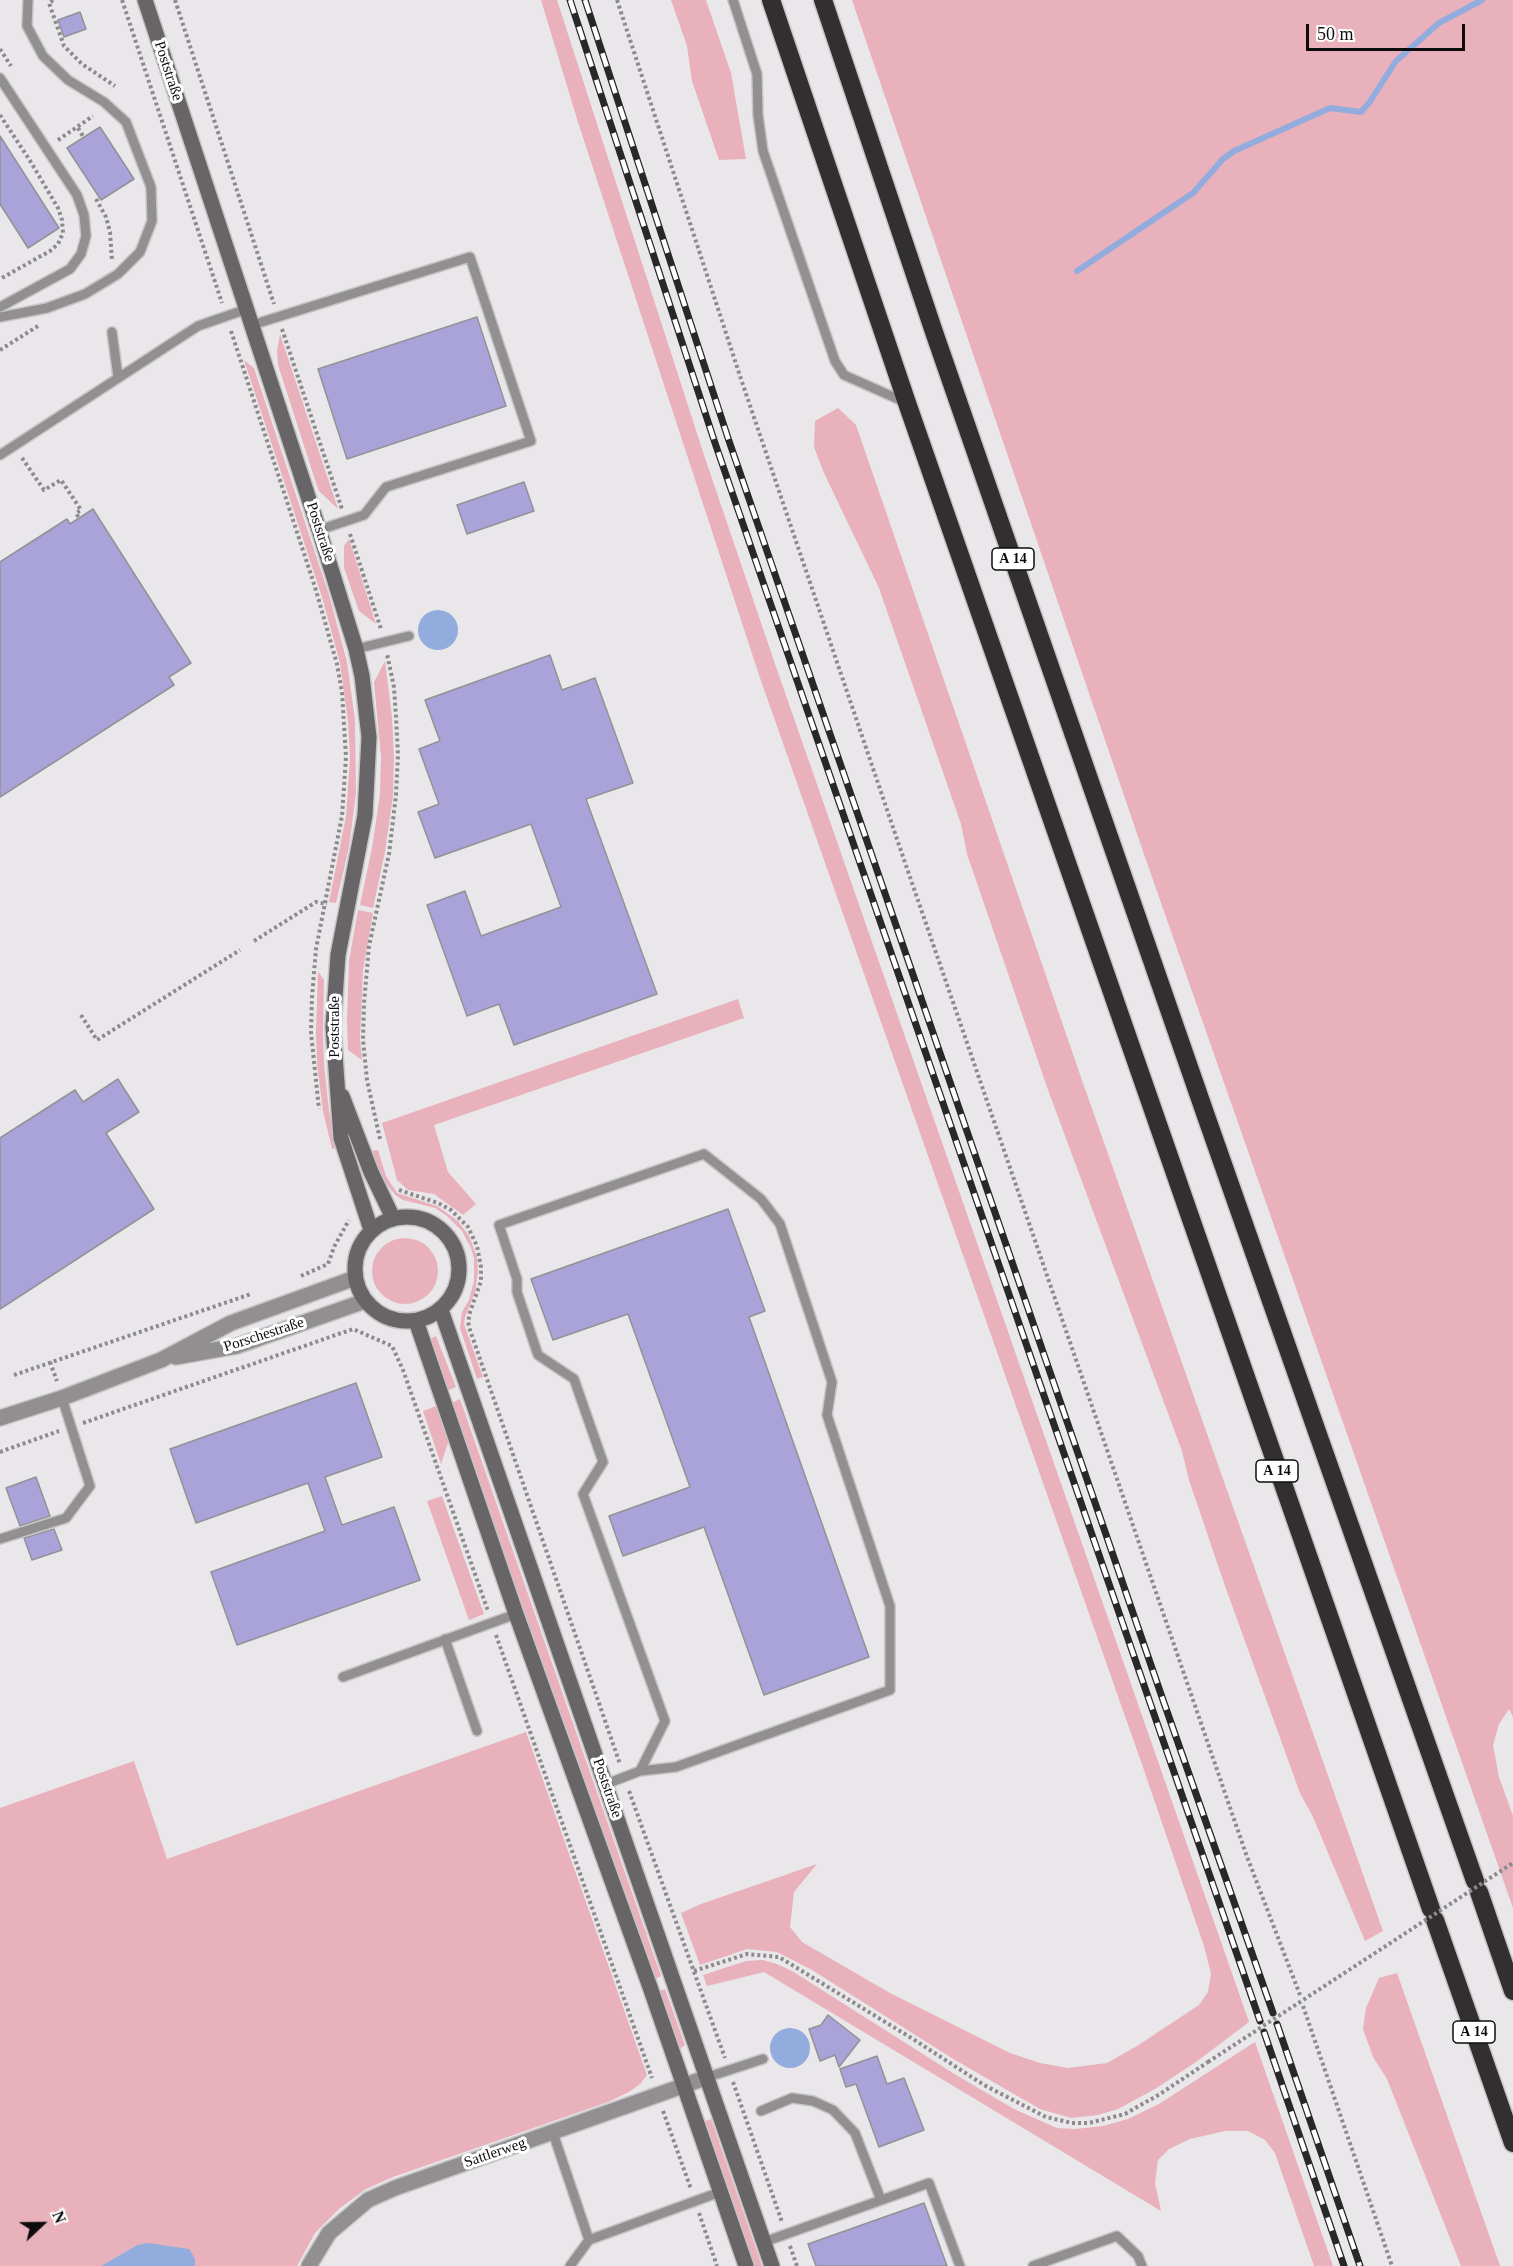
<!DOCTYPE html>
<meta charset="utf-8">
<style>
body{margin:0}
#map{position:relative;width:1513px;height:2266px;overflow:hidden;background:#e9e7ea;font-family:Georgia,serif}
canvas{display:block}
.north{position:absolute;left:12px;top:2194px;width:60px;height:60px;-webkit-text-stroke:4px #fff;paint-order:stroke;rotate:68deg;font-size:16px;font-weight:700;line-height:24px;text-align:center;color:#0d0c0d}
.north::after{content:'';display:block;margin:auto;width:21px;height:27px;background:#0d0c0d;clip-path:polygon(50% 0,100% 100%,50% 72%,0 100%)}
.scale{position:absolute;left:1306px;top:24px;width:159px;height:27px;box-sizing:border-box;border:3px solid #0d0c0d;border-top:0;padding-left:8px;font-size:18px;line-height:21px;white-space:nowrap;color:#0d0c0d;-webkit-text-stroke:4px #fff;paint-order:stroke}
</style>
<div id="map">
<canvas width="1513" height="2266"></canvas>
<div class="north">N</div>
<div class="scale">50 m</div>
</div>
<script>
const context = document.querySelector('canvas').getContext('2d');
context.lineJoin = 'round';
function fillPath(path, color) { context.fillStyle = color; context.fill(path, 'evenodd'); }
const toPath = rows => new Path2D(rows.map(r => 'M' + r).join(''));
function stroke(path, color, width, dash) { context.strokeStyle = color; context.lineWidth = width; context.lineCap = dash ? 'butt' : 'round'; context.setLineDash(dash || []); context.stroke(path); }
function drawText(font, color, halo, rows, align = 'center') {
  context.font = font + ' Georgia,serif'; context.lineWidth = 6; context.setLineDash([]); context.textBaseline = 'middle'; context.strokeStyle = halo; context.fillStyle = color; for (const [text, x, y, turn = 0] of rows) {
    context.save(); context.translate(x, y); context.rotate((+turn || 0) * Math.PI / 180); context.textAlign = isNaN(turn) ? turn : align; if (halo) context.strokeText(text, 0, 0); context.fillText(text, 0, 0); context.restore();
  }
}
fillPath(toPath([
 [541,0,557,0,704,455,775,664,1249,2022,1196,2062,1155,2089,1118,2109,1098,2115,1071,2118,1040,2109,955,2060,812,1970,777,1952,747,1949,700,1965,681,1913,701,1904,817,1864,794,1892,790,1927,802,1942,890,1993,1010,2053,1040,2063,1068,2068,1107,2063,1137,2046,1199,2005,1208,1992,1211,1974,1204,1946,1145,1773,759,675,577,119],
 [671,0,706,0,731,73,746,159,719,160,692,81,687,46],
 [852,0,1513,0,1513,1717,1509,1709,1499,1724,1493,1745,1499,1777,1513,1816,1513,1908,1145,857],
 [280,334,338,509,319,491,316,483,278,365,277,351],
 [244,360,254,368,329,595,347,662,355,720,356,793,349,847,336,903,329,902,346,816,350,757,348,721,340,663,322,597],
 [838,408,856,425,1084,1086,1383,1931,1365,1941,1313,1817,1300,1793,1225,1586,1189,1480,1182,1451,1048,1090,967,854,961,824,879,588,824,473,814,447,815,421],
 [349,539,376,624,359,611,344,568,344,546],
 [385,661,392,717,394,756,393,796,385,852,373,908,360,905,372,848,380,794,381,757,374,682],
 [358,910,373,913,363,970,360,1039,362,1060,348,1050,347,1022,349,961],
 [318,971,324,980,323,1032,324,1065,329,1111,337,1148,332,1149,323,1111,317,1064,316,1032],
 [738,999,744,1018,434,1125,448,1172,476,1204,463,1215,434,1194,408,1190,397,1180,382,1123],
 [378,1150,386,1176,397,1193,437,1206,458,1221,469,1236,477,1257,478,1272,475,1292,465,1317,464,1324,483,1377,477,1379,460,1328,462,1312,469,1300,474,1281,474,1258,471,1248,462,1231,447,1216,435,1208,403,1200,395,1195,382,1178,376,1166,371,1151],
 '372 1271a33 33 0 1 1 66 0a33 33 0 1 1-66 0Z',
 [436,1336,456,1387,447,1391,430,1342,432,1338],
 [460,1399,661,1976,652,1980,451,1403],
 [439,1405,450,1437,441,1464,423,1411],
 [442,1496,484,1614,469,1620,427,1501],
 [526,1732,647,2075,640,2084,629,2092,608,2102,393,2177,366,2189,340,2208,315,2233,297,2266,195,2266,195,2259,137,2245,101,2266,0,2266,0,1808,134,1761,167,1859],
 [763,1960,777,1964,792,1971,956,2075,1014,2109,1057,2128,1075,2129,1103,2126,1128,2119,1159,2104,1255,2042,1333,2266,1314,2266,1275,2153,1265,2140,1248,2131,1225,2131,1190,2139,1169,2149,1158,2160,1155,2183,1161,2211,764,1972,707,1986,703,1975,746,1961],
 [1397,1973,1500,2266,1461,2266,1387,2079,1373,2057,1363,2029,1366,2008,1379,1978],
 [665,1989,685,2045,680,2049,676,2048,657,1992],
 [711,2119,762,2266,753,2266,703,2122]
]), '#e8b1bb');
fillPath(toPath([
 '418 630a20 20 0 1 1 40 0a20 20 0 1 1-40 0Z',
 '770 2048a20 20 0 1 1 40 0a20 20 0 1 1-40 0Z',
 [148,2243,189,2249,195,2259,195,2266,101,2266,137,2245]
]), '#93acde');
stroke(toPath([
 [1077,271,1193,193,1223,159,1234,151,1330,108,1361,112,1369,103,1396,61,1439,23,1482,0]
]), '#93acde', 6);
const building = toPath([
 [80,12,86,29,64,37,58,20,80,12],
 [100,127,134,179,101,200,67,148,100,127],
 [0,136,59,228,28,248,0,204,0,136],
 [477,317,506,406,347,459,318,369,477,317],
 [524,482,534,511,467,534,457,505,524,482],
 [93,509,191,663,169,677,174,685,0,797,0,562,67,519,70,524,93,509],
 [550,655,562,690,595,678,633,783,586,799,657,994,514,1045,499,1004,467,1016,427,905,465,891,481,936,561,907,531,824,435,858,418,812,439,804,419,749,440,741,425,700,550,655],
 [118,1079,139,1112,106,1133,154,1209,0,1309,0,1138,75,1090,83,1102,118,1079],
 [728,1209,765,1311,749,1317,869,1657,764,1695,704,1527,623,1556,609,1516,690,1487,628,1314,553,1340,531,1279,728,1209],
 [356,1383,382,1457,325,1477,342,1525,394,1507,420,1580,237,1645,211,1572,325,1531,308,1483,196,1523,170,1449,356,1383],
 [36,1477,50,1516,20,1526,6,1488,36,1477],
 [54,1529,62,1550,32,1560,24,1538,54,1529],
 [828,2015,860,2040,839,2067,835,2055,820,2061,809,2029,821,2025,828,2015],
 [877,2056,887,2084,904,2078,924,2130,879,2147,856,2084,846,2087,840,2069,877,2056],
 [924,2203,947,2266,816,2266,808,2244,924,2203]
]);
fillPath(building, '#a9a3d9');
stroke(building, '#929296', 1.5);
const lane = toPath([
 [733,0,757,74,758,115,763,151,835,361,844,375,907,403],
 [0,78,77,195,84,215,86,236,81,254,70,269,0,307],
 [0,317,47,308,85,294,118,274,140,252,152,221,151,187,126,122,104,102,68,80,43,56,27,26,28,0],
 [252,325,470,257,531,441,386,487,364,515,319,530],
 [112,332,118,377],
 [0,455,198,326,247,309],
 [356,649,409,636],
 [0,1539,66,1518,90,1486,62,1398],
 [445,1639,477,1731],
 [343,1677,516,1614],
 [606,1784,640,1771,676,1767,890,1690,890,1606,827,1415,832,1382,780,1224,761,1199,704,1154,499,1225,517,1279,517,1292,538,1355,574,1379,603,1462,583,1494,665,1721,640,1771],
 [708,2077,763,2059],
 [761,2111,792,2098,813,2101,833,2110,855,2133,881,2200],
 [553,2133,589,2240,720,2192],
 [764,2242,929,2183,960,2266],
 [570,2266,589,2240],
 [1033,2266,1117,2236,1138,2256,1142,2266]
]);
const street = toPath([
 [176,1357,237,1346,365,1301],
 [0,1418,62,1398,161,1360,231,1323,355,1278],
 [309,2266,329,2233,368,2200,395,2188,708,2077]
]);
const secondary = toPath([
 [145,0,319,530,356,649,362,676,369,737,365,815,338,955,333,1027,341,1138,371,1230],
 [342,1096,371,1172,393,1218],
 '355 1269a52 52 0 1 1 104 0a52 52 0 1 1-104 0Z',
 [441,1310,772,2266],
 [416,1321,516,1614,650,1987,746,2266]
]);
const highway = toPath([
 [771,0,907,403,1431,1909],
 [823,0,934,332,1206,1116,1475,1881],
 [1479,1892,1513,1991],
 [1435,1920,1513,2143]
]);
stroke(lane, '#c6c4c7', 12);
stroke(street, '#c6c4c7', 18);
stroke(secondary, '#c6c4c7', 18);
stroke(highway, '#c6c4c7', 21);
stroke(toPath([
 [53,0,49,3,64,46,82,64,115,86],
 [122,0,222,303],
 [175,0,274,304],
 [617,0,741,379,900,848,1246,1854,1300,1995],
 [0,49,11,66],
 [0,115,29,159,58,208,62,220,63,233,58,244,50,251,0,279],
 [78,128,84,138],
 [58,140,93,116],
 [96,199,106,217,110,232,112,260],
 [282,329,342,509],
 [231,331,315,587,337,664,342,692,346,757,342,816,316,949,312,997,311,1033,319,1109],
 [0,350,38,326],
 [22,458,44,490,61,480,81,510,76,513,79,518],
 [350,534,381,629],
 [254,941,316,902,327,904],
 [81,1015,97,1040,240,950],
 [380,1139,367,1080,363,1040,364,1003,369,946,389,854,396,795,398,755,396,717,394,687,387,654],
 [399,1190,438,1203,451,1210,468,1227,477,1246,481,1267,481,1281,470,1312,468,1322,470,1330,620,1764],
 [301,1276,328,1264,334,1247,349,1220],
 [50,1362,57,1381],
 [14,1375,251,1294],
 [83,1423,353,1329,392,1346,403,1370,488,1611],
 [0,1452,59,1431],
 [496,1635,652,2078],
 [629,1791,725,2058],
 [694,1971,747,1954,779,1957,913,2039,984,2085,1046,2117,1072,2123,1089,2123,1125,2114,1160,2094,1208,2062],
 [1303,2006,1392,2266],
 [733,2082,782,2222],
 [663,2111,691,2189],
 [699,2213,717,2266],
 [790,2246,797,2266]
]), '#8c8a8c', 4, [3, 3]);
stroke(lane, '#918f90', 9);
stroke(street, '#918f90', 15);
stroke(secondary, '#676566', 15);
stroke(highway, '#322f31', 18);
const rail = toPath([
 [570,0,715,443,1260,2021],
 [585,0,728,438,1163,1700,1273,2013],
 [1277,2024,1360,2266],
 [1264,2032,1344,2266]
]);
stroke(rail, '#292829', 7);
stroke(rail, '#fff', 4.5, [14]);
stroke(toPath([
 [1208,2062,1513,1863]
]), '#8c8a8c', 4, [3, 3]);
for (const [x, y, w] of [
 [1013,559,42],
 [1277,1471,42],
 [1474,2032,42]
]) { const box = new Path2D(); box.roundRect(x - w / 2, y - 11, w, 22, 4.5); context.fillStyle = '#fff'; context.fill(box); stroke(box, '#0d0c0d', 1.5); }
drawText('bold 14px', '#0d0c0d', null, [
 ["A 14",1013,559],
 ["A 14",1277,1471],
 ["A 14",1474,2032]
]);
drawText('15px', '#0d0c0d', '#fff', [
 ["Poststraße",168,71,72],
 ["Poststraße",320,532,72],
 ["Poststraße",335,1027,-90],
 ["Porschestraße",264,1335,-18],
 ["Poststraße",607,1788,71],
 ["Sattlerweg",495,2153,-19]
]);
</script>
